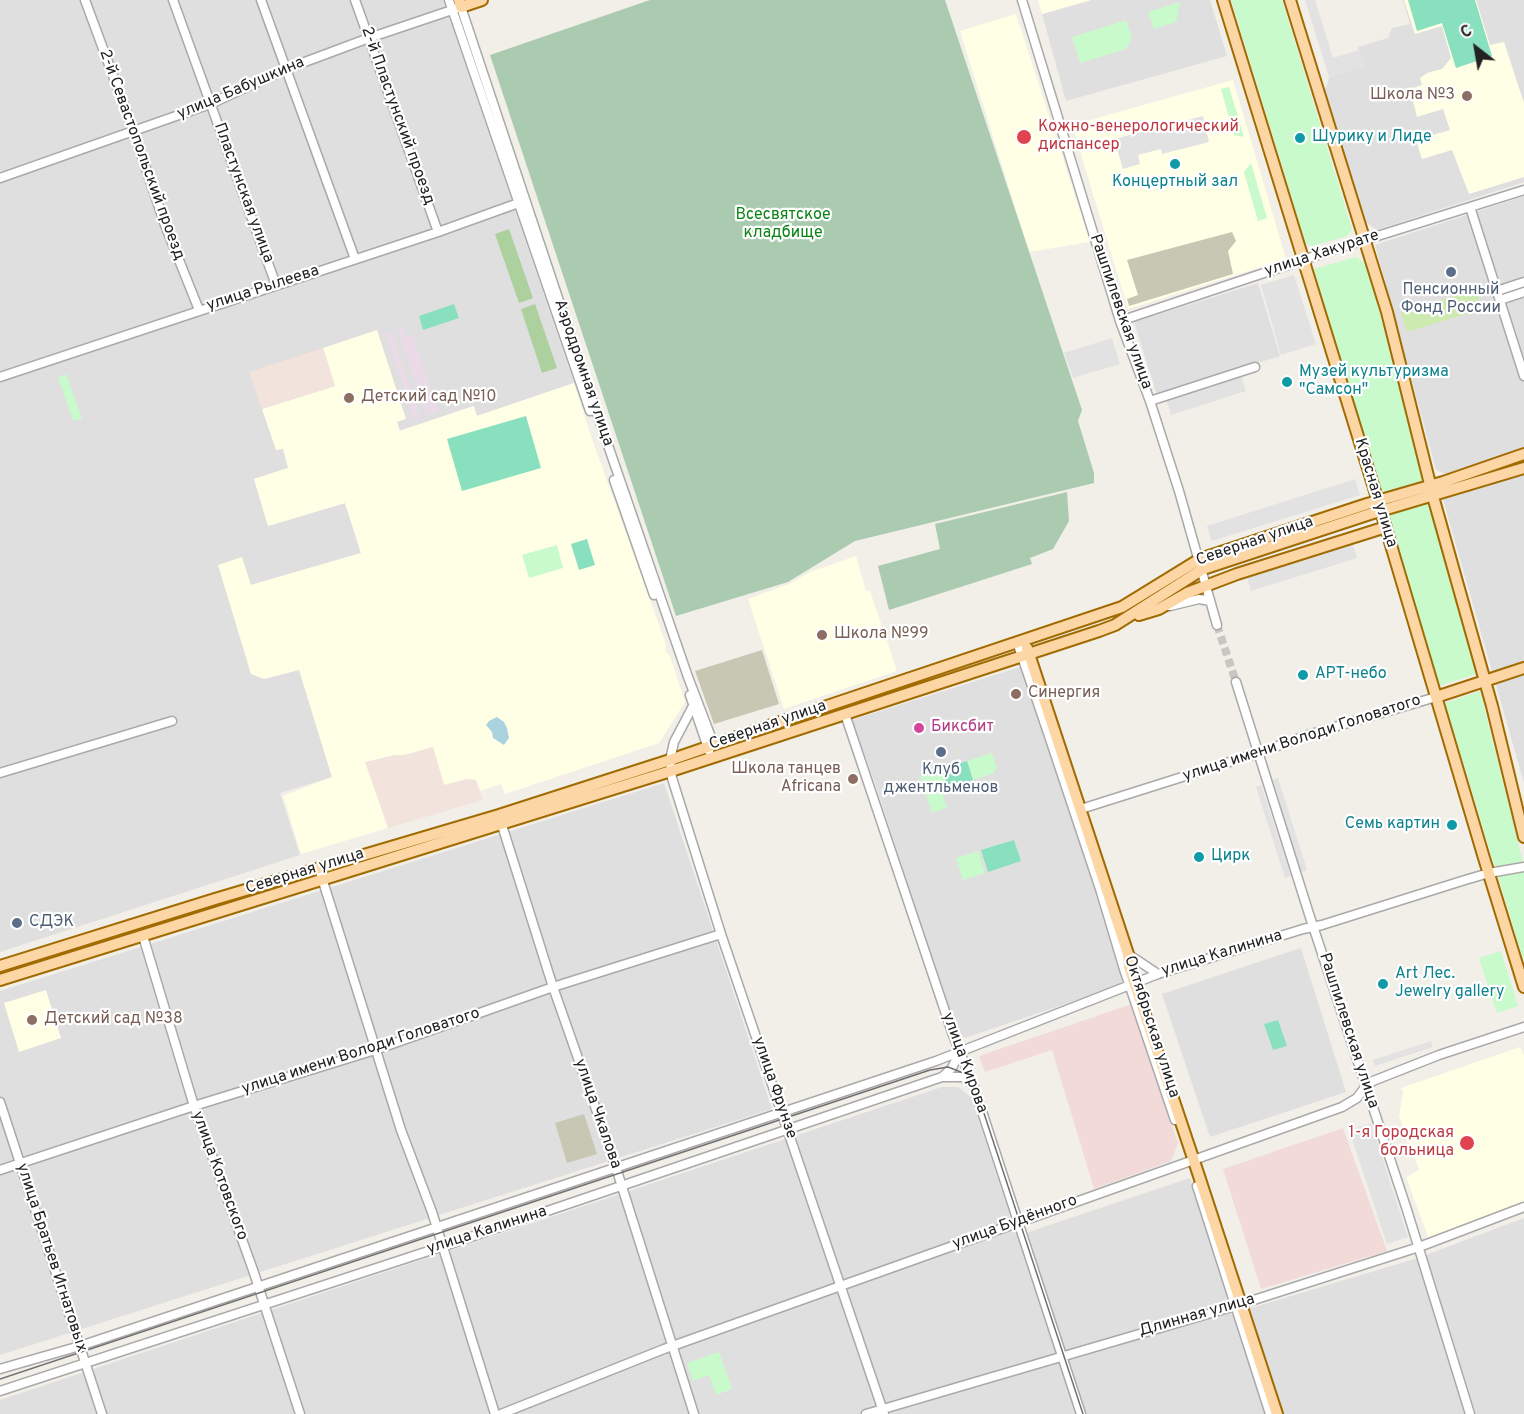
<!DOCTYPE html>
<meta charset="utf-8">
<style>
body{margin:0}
#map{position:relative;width:1524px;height:1414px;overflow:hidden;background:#f2efe9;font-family:Overpass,sans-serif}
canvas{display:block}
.north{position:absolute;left:1446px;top:18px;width:60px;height:60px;-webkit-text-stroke:4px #fff;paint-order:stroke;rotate:329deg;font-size:16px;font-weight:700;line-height:24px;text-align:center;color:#222}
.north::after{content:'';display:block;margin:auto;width:21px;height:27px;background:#222;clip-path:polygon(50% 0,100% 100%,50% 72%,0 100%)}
</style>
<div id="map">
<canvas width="1524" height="1414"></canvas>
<div class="north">С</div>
</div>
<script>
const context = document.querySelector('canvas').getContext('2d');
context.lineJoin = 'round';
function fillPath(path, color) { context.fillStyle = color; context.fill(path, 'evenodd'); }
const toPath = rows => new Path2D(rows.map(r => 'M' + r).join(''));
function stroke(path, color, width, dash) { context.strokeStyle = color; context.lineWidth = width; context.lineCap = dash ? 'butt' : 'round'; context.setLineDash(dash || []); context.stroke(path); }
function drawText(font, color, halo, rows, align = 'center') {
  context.font = font + ' Overpass,sans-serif'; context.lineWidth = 4.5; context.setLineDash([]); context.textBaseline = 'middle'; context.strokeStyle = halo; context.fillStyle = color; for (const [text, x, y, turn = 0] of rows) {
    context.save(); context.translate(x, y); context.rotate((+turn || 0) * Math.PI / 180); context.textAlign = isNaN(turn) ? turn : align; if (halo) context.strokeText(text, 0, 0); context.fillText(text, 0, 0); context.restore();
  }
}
fillPath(toPath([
 [0,0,443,0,574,383,477,416,473,406,254,479,268,526,345,503,361,553,251,585,239,629,251,674,264,678,299,669,332,777,280,793,300,855,0,952],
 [1091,0,1210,0,1227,56,1066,101,1042,14],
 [1403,0,1524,0,1524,182,1377,230,1368,224,1361,216,1323,91,1327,85,1329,77,1364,66,1358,47,1388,38,1392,28,1410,24],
 [1524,196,1524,449,1448,475,1436,470,1375,245],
 [1258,283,1280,356,1157,395,1134,322],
 [1524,470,1524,783,1442,496],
 [1023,666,1124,978,1118,986,965,1038,955,1031,876,786,852,720],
 [664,783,772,1109,0,1355,0,991],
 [1301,948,1346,1092,1210,1137,1162,994],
 [942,1087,958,1087,971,1097,1017,1236,1190,1178,1234,1313,1418,1258,1524,1218,1524,1414,0,1414,0,1400]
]), '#e0dfdf');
fillPath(toPath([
 [1132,1004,1178,1143,1171,1161,1094,1189,1052,1050,985,1072,979,1056],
 [1343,1128,1387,1251,1261,1289,1223,1169]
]), '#f2dad9');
fillPath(toPath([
 [403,328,407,338,413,336,438,411,426,416,398,329],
 [391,332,420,418,414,420,386,333]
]), '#ebdbe8');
fillPath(toPath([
 [1038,0,1091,0,1042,14],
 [1404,0,1476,0,1490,45,1504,42,1524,103,1524,177,1469,194,1452,150,1422,159,1416,140,1450,130,1443,109,1417,117,1410,89,1422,85,1420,78,1427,73,1442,69,1451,58,1442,26,1415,34],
 [1016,14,1090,242,1029,252,960,31],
 [1233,80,1286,259,1128,309,1072,125],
 [377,330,406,419,397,422,400,431,474,406,477,416,574,383,592,439,666,644,665,651,670,656,685,702,659,743,505,794,501,784,480,791,476,780,467,779,444,786,433,747,405,755,395,755,366,762,388,828,301,854,283,796,332,777,299,670,264,679,251,674,218,565,242,557,251,585,361,553,345,503,268,526,254,479,288,468,283,449,276,450,262,409,335,386,323,348],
 [856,556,866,591,870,591,897,671,784,709,748,599,789,584,810,572],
 [46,990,61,1038,19,1052,4,1003],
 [1520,1047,1524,1056,1524,1203,1429,1239,1406,1177,1419,1170,1399,1116,1403,1092,1401,1088]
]), '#ffffe5');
fillPath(toPath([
 [323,348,335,386,262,409,249,372],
 [433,747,444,785,467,779,476,780,483,800,388,828,365,762,395,755,405,755]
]), '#f3e3dd');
fillPath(toPath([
 [1232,232,1236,241,1228,251,1233,274,1129,306,1127,299,1138,295,1127,260],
 [762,650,779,704,714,724,695,671],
 [584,1114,597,1154,567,1163,555,1123]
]), '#c7c7b4');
fillPath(toPath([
 [1476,289,1482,309,1407,332,1401,313]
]), '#cdebb0');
fillPath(toPath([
 [509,229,533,298,519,303,495,234],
 [535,304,557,368,542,373,521,309]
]), '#add19e');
fillPath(toPath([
 [650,0,945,0,1082,410,1078,421,1094,473,1094,483,855,541,788,582,676,616,490,55],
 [1067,492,1069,521,1053,549,1030,558,1032,564,889,610,878,566,940,549,935,524]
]), '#aacbaf');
fillPath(toPath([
 [1231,0,1282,0,1352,229,1347,236,1312,246,1306,244],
 [1180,2,1176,22,1154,29,1148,12],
 [1126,20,1132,38,1126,49,1080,63,1072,37],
 [1229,87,1244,137,1234,135,1221,89],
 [1251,163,1267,218,1258,221,1244,172],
 [1356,257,1367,265,1423,481,1381,493,1314,269],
 [66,374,82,418,73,421,58,377],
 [1428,502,1476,674,1439,686,1389,514],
 [557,545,563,568,529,578,522,555],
 [1480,691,1524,866,1524,962,1445,703],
 [992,753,997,769,994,770,995,773,973,780,967,761],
 [942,769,948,786,941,789,947,808,932,813,920,776],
 [978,851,985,873,963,880,956,858],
 [1501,951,1518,1006,1497,1013,1479,958],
 [719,1352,732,1389,716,1395,709,1375,693,1381,687,1363]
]), '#c8facc');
fillPath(toPath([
 [1408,0,1475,0,1492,56,1456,68,1442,23,1417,31],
 [454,304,459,318,423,330,419,316],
 [526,416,541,468,462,491,447,439],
 [587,539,595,565,579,570,571,544],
 [967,761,973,780,948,788,942,769],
 [1014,840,1021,861,988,872,981,850],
 [1278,1020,1287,1046,1273,1050,1264,1024]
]), '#88e0be');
fillPath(toPath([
 [1305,0,1315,0,1333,58,1359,50,1365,66,1329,77],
 [1203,116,1209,142,1162,154,1161,149,1138,155,1140,164,1123,169,1114,139],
 [1294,275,1316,344,1281,355,1261,285],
 [1112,338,1120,364,1073,378,1064,353],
 [1241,375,1246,391,1171,415,1166,399],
 [1355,479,1360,495,1212,541,1207,526],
 [1353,545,1357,558,1251,591,1247,577],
 [1278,778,1307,870,1301,872,1273,780],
 [1261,785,1291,876,1285,878,1256,787],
 [1431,1041,1433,1047,1375,1066,1373,1060],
 [1371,1123,1408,1237,1387,1244,1349,1130]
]), '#e2e2e2');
fillPath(toPath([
 [497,717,504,722,507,728,509,738,504,745,493,738,492,732,486,725,489,721]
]), '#aad3df');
stroke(toPath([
 [1217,625,1236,682]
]), '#c8c6c1', 8, [8, 4]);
const minor = toPath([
 [85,0,131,124,165,225,199,310],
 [173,0,276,285],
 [261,0,355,259],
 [355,0,438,232],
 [449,0,590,411],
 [1022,0,1120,321,1150,401,1179,491,1217,625],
 [0,178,210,104,286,69,369,38,461,7,581,367,688,677,714,745],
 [1470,207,1524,376],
 [1497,291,1524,282],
 [1500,300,1524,292],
 [1120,321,1336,249,1524,190],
 [0,377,438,232,524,201],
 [1150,401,1255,367],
 [614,480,654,595],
 [1170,606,1199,599,1210,601],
 [1017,642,1049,736,1101,892,1124,969,1175,1120],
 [1236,682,1309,914,1407,1210,1470,1414],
 [690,695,709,751],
 [693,706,674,742,670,760,672,778,721,934,884,1414],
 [845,714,953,1035,974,1087,1081,1414],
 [0,773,172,721],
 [1081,809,1258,753,1311,734,1436,697],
 [500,819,553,987,611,1152,694,1414],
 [321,875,401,1130,432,1212,495,1414],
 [143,936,194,1106,253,1270,300,1414],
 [1128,954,1158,974],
 [943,1077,963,1077,972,1084],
 [0,1102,102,1414],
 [0,1170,194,1106,375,1050,553,987,721,934],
 [1197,1186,1270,1414],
 [0,1369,80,1346,936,1061,1158,974,1303,929,1322,925,1465,880,1489,873,1524,867],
 [0,1391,453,1243,942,1077,952,1068,960,1051],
 [501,1414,664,1349,1342,1107,1357,1098,1366,1086,1373,1081,1439,1055,1524,1027],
 [866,1414,1235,1306,1419,1247,1524,1207]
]);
const major = toPath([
 [459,0,461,7,482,0],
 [1223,0,1374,488,1484,858,1524,987],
 [1290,0,1387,312,1434,500,1492,706,1524,837],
 [1139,615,1159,609,1187,593,1237,574,1386,527],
 [1027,648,1128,954,1129,967,1198,1173,1277,1414],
 [1436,697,1524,668],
 [0,966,215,899,499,815,670,760,809,712,1122,607,1200,559,1367,504,1443,482,1524,454],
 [0,980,671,771,1099,631,1115,625,1203,569,1370,514,1524,468]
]);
stroke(minor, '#a9a9a9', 11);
stroke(major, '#a06b00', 14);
stroke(minor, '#fff', 8);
stroke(major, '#fcd6a4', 10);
stroke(toPath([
 [0,1379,930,1070,948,1067,966,1074,975,1086,1083,1414]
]), '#707070', 1.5);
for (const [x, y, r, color] of [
 [1467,96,6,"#8d6e63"],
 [1024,137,8,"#e0444e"],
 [1300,138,6,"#0f9aa8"],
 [1175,164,6,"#0f9aa8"],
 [1451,272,6,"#5c6f8a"],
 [1287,382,6,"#0f9aa8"],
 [349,398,6,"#8d6e63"],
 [822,635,6,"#8d6e63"],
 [1303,675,6,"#0f9aa8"],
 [1016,694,6,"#8d6e63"],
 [919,728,6,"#d1479c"],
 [941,752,6,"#5c6f8a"],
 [853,779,6,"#8d6e63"],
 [1452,825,6,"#0f9aa8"],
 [1199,857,6,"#0f9aa8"],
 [17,923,6,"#5c6f8a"],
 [1383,984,6,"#0f9aa8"],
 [32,1020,6,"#8d6e63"],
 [1467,1143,8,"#e0444e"]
]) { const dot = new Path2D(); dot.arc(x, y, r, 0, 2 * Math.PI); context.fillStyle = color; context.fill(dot); stroke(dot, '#fff', 2); }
drawText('16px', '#222', '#fff', [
 ["улица Бабушкина",241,89,-23],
 ["2-й Пластунский проезд",397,116,70],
 ["2-й Севастопольский проезд",141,155,70],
 ["Пластунская улица",243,193,70],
 ["улица Хакурате",1322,254,-18],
 ["улица Рылеева",263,289,-18],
 ["Рашпилевская улица",1120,312,71],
 ["Аэродромная улица",583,373,71],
 ["Красная улица",1375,493,73],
 ["Северная улица",1255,542,-19],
 ["Северная улица",768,726,-19],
 ["улица имени Володи Головатого",1302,739,-18],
 ["Северная улица",305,872,-17],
 ["улица Калинина",1222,954,-17],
 ["Октябрьская улица",1151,1027,72],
 ["Рашпилевская улица",1348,1031,72],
 ["улица имени Володи Головатого",361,1052,-18],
 ["улица Кирова",964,1063,70],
 ["улица Фрунзе",774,1088,71],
 ["улица Чкалова",597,1114,71],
 ["улица Котовского",219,1176,70],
 ["улица Будённого",1015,1223,-20],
 ["улица Калинина",487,1231,-18],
 ["улица Братьев Игнатовых",51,1258,72],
 ["Длинная улица",1197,1316,-16]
]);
drawText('16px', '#785e54', '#fff', [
 ["Школа №3",1455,96,"right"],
 ["Детский сад №10",361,398],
 ["Школа №99",834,635],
 ["Синергия",1028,694],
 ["Школа танцев",841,770,"right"],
 ["Africana",841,788,"right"],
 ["Детский сад №38",44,1020]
], 'left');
drawText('16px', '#be3a42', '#fff', [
 ["Кожно-венерологический",1038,128],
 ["диспансер",1038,146],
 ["1-я Городская",1454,1134,"right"],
 ["больница",1454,1152,"right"]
], 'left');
drawText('16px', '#0d838f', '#fff', [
 ["Шурику и Лиде",1312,138],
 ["Концертный зал",1175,183,"center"],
 ["Музей культуризма",1299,373],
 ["\"Самсон\"",1299,391],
 ["АРТ-небо",1315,675],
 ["Семь картин",1440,825,"right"],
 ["Цирк",1211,857],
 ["Art Лес.",1395,975],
 ["Jewelry gallery",1395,993]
], 'left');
drawText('16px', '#0c8416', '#fff', [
 ["Всесвятское",783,216],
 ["кладбище",783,234]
]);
drawText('16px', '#4e5e75', '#fff', [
 ["Пенсионный",1451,291],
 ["Фонд России",1451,309],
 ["Клуб",941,771],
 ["джентльменов",941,789],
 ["СДЭК",29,923,"left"]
]);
drawText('16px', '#b23c85', '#fff', [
 ["Биксбит",931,728]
], 'left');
</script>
